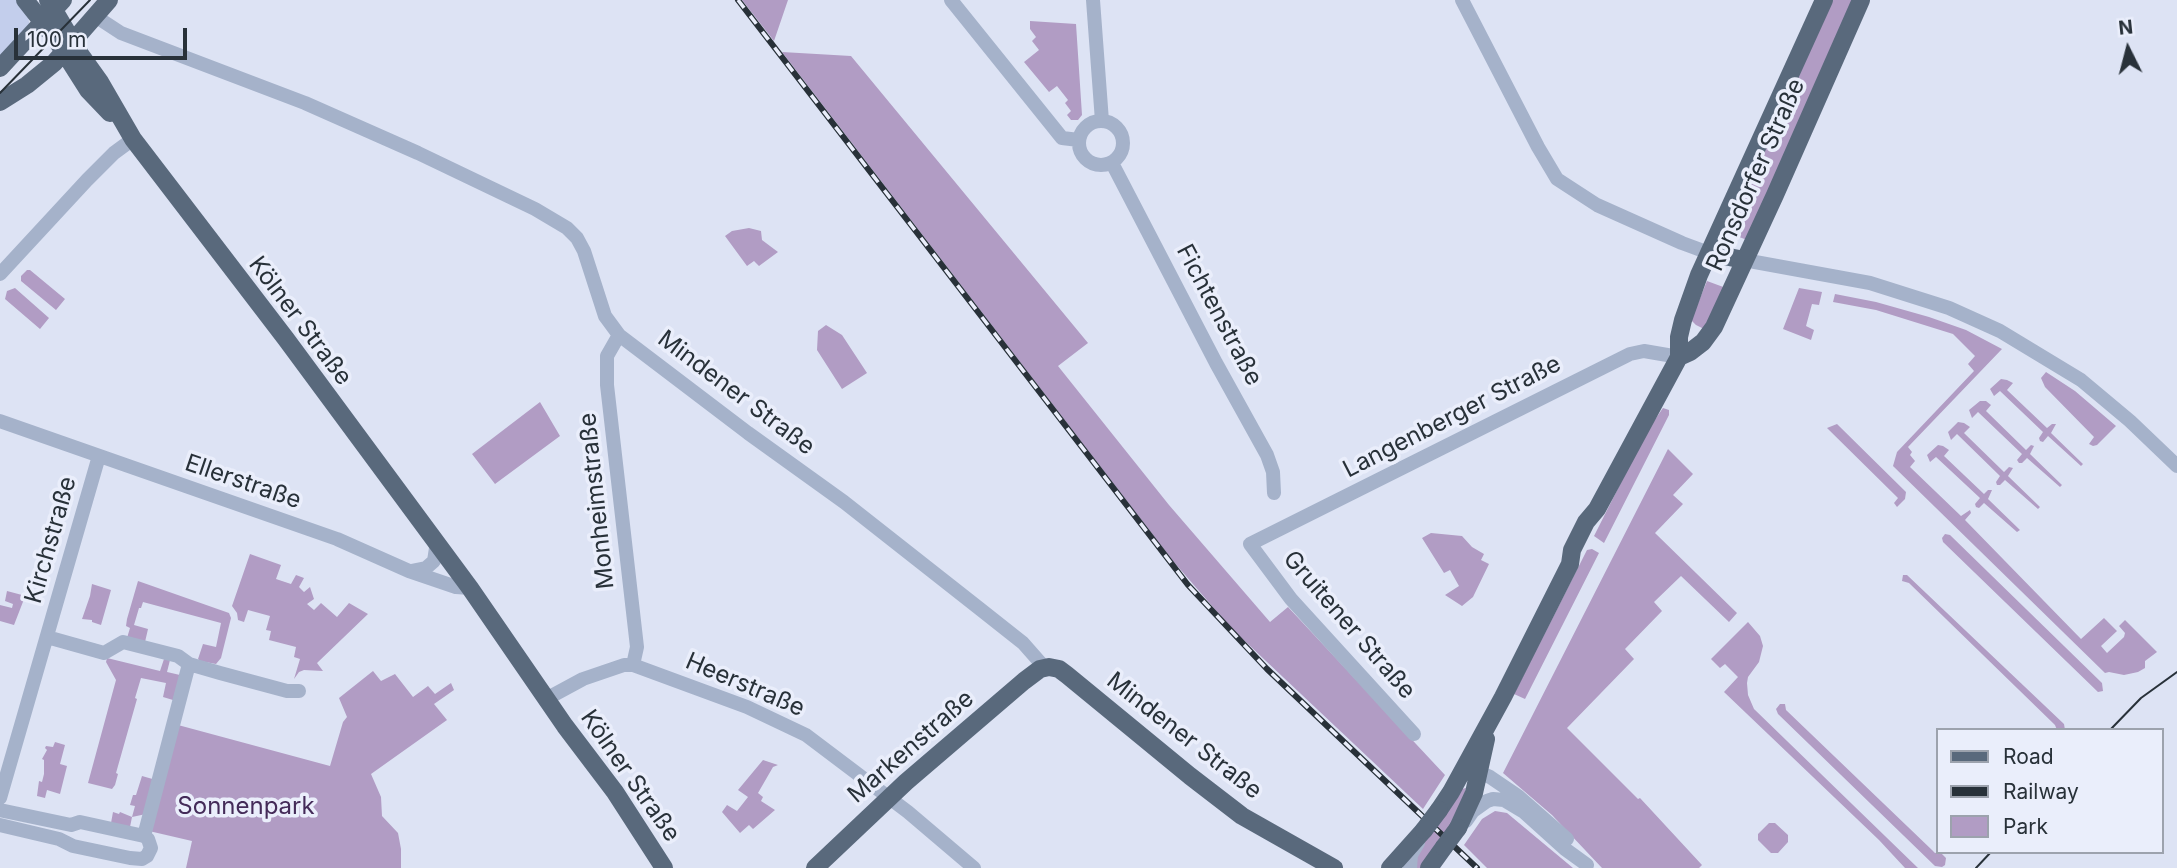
<!DOCTYPE html>
<meta charset="utf-8">
<style>
body{margin:0}
#map{position:relative;width:2177px;height:868px;overflow:hidden;background:#dde3f4;font-family:Inter,sans-serif}
canvas{display:block}
.legend{position:absolute;left:1936px;top:728px;width:228px;height:126px;box-sizing:border-box;background:#eaeefb;border:2px solid #9ca2ad;margin:0;padding:9px 12px;list-style:none;font-size:21px;color:#283139}
.legend li{display:flex;align-items:center;gap:14px;height:35px}
.legend b{width:35px;border:2px solid #9ca2ad}
.north{position:absolute;left:2093px;top:14px;width:70px;height:70px;-webkit-text-stroke:5px #eaeefb;paint-order:stroke;rotate:354deg;font-size:19px;font-weight:700;line-height:28px;text-align:center;color:#283139}
.north::after{content:'';display:block;margin:auto;width:24px;height:32px;background:#283139;clip-path:polygon(50% 0,100% 100%,50% 72%,0 100%)}
.scale{position:absolute;left:14px;top:28px;width:173px;height:32px;box-sizing:border-box;border:4px solid #283139;border-top:0;padding-left:9px;font-size:21px;line-height:24px;white-space:nowrap;color:#283139;-webkit-text-stroke:5px #eaeefb;paint-order:stroke}
</style>
<div id="map">
<canvas width="2177" height="868"></canvas>
<ul class="legend">
<li><b style="height:9px;background:#59697c"></b>Road</li>
<li><b style="height:9px;background:#283139"></b>Railway</li>
<li><b style="height:19px;background:#b19cc4"></b>Park</li>
</ul>
<div class="north">N</div>
<div class="scale">100 m</div>
</div>
<script>
const context = document.querySelector('canvas').getContext('2d');
context.lineJoin = 'round';
function fillPath(path, color) { context.fillStyle = color; context.fill(path, 'evenodd'); }
const toPath = rows => new Path2D(rows.map(r => 'M' + r).join(''));
function stroke(path, color, width, dash) { context.strokeStyle = color; context.lineWidth = width; context.lineCap = dash ? 'butt' : 'round'; context.setLineDash(dash || []); context.stroke(path); }
function drawText(font, color, halo, rows, align = 'center') {
  context.font = font + ' Inter,sans-serif'; context.lineWidth = 7; context.setLineDash([]); context.textBaseline = 'middle'; context.strokeStyle = halo; context.fillStyle = color; for (const [text, x, y, turn = 0] of rows) {
    context.save(); context.translate(x, y); context.rotate((+turn || 0) * Math.PI / 180); context.textAlign = isNaN(turn) ? turn : align; if (halo) context.strokeText(text, 0, 0); context.fillText(text, 0, 0); context.restore();
  }
}
fillPath(toPath([
 [742,0,788,0,774,41],
 [1831,0,1855,0,1747,240,1729,233],
 [1030,21,1076,24,1082,115,1078,120,1071,120,1067,115,1071,111,1065,103,1068,100,1057,86,1049,92,1024,62,1039,50,1032,41,1036,37,1030,29],
 [782,52,851,56,1088,343,1058,366,1169,505,1270,622,1288,607,1445,775,1423,809,1232,629,1173,561],
 [749,228,761,231,762,240,778,252,759,266,754,261,747,266,725,236,732,231],
 [27,270,30,270,65,299,56,310,21,281,21,276],
 [1707,281,1726,288,1704,329,1696,325,1691,320],
 [15,288,49,318,40,329,5,299,7,291],
 [1799,288,1822,292,1819,305,1812,304,1806,326,1814,330,1811,340,1783,329],
 [1835,294,1876,302,1929,317,1966,330,2002,349,1908,447,1912,452,1910,455,1915,461,1910,467,1961,516,1970,510,1971,513,1965,520,2081,639,2104,618,2117,631,2101,646,2107,653,2124,637,2125,633,2119,626,2125,620,2157,652,2145,661,2145,668,2138,672,2124,675,2109,672,2105,673,1893,466,1897,452,1974,371,1968,364,1975,356,1953,334,1876,310,1833,302],
 [826,325,842,335,867,373,842,389,817,350,818,331],
 [2046,372,2075,391,2116,426,2097,445,2093,446,2089,444,2094,437,2045,387,2041,378],
 [2001,379,2007,380,2013,383,2007,390,2047,428,2052,424,2056,424,2051,433,2083,464,2081,466,2048,436,2043,442,2040,441,2039,438,2043,432,2000,391,1994,396,1990,389],
 [1980,401,1986,401,1991,405,1986,411,2026,450,2031,445,2034,446,2030,454,2062,485,2060,487,2027,458,2022,463,2019,463,2017,460,2022,454,1978,412,1972,418,1969,410],
 [540,402,560,436,495,484,472,454],
 [1663,408,1669,410,1669,415,1604,543,1594,536,1647,431],
 [1958,422,1964,423,1970,427,1964,433,2004,472,2009,467,2013,468,2008,476,2040,507,2038,509,2005,480,2000,485,1997,485,1996,482,2000,476,1957,434,1951,440,1948,432],
 [1837,424,1906,492,1905,499,1897,507,1894,503,1898,498,1827,428],
 [1938,445,1943,446,1949,450,1944,456,1984,494,1988,490,1992,490,1988,499,2020,530,2017,532,1984,503,1979,508,1976,507,1975,504,1980,498,1936,457,1930,462,1927,455],
 [1668,449,1693,474,1673,495,1683,504,1655,533,1737,613,1729,622,1681,576,1654,602,1662,611,1625,649,1634,659,1567,728,1638,799,1640,798,1702,865,1699,868,1602,868,1552,815,1503,773],
 [1431,533,1462,536,1472,547,1484,554,1481,560,1489,564,1473,597,1462,606,1445,595,1459,586,1450,570,1444,573,1422,538],
 [1945,534,1950,535,2102,683,2103,691,2098,692,1943,542,1942,538],
 [1592,549,1599,553,1525,699,1514,694,1587,550],
 [250,554,281,565,276,579,291,584,296,575,304,578,299,587,304,592,310,587,314,599,307,604,314,610,321,603,337,617,349,603,368,614,317,663,323,671,304,670,299,672,294,679,300,659,294,657,296,647,269,640,271,631,266,630,270,616,248,610,244,622,238,620,237,613,232,606],
 [1903,575,1907,575,2064,724,2065,730,2057,730,2055,725,1909,583,1902,581],
 [138,581,229,613,231,618,221,658,216,664,200,661,198,659,203,644,216,647,221,623,143,602,141,608,139,608,134,625,148,629,145,642,127,638,130,628,126,626,127,619],
 [92,584,111,590,101,625,92,622,92,620,82,619,90,596],
 [7,591,22,595,26,594,14,625,0,621,0,605,12,608,13,604,5,601],
 [1748,622,1760,636,1763,646,1759,662,1748,677,1747,683,1748,695,1754,709,1918,868,1905,868,1879,840,1724,692,1738,677,1725,664,1720,668,1711,659],
 [107,658,160,671,164,659,170,660,167,672,180,675,173,700,163,697,166,683,141,678,135,698,137,699,116,773,118,774,115,785,112,789,88,783,116,680,106,662],
 [373,671,381,681,395,674,413,697,428,686,435,694,451,683,454,690,434,704,447,720,371,774,381,797,382,816,398,833,401,849,401,868,186,868,192,841,149,831,178,725,330,766,343,722,347,717,339,698],
 [1780,704,1785,704,1786,710,1932,850,1935,853,1940,852,1946,858,1945,865,1942,867,1935,866,1778,714,1776,709],
 [55,742,65,745,60,764,67,766,60,794,47,790,45,798,37,796,39,781,42,782,44,774,44,760,42,759,47,750,45,748,46,746,53,747],
 [763,760,778,765,773,767,758,793,763,797,761,801,775,810,753,829,749,825,740,833,722,812,727,805,737,811,748,797,738,790],
 [142,776,156,780,146,814,132,817,130,827,111,823,113,812,119,814,120,812,132,817,135,806,130,805,133,795,136,795],
 [1466,788,1461,812,1421,868,1415,868,1417,853,1462,789],
 [1495,811,1507,813,1573,868,1487,868,1464,845,1482,819],
 [1769,823,1775,823,1788,835,1788,842,1778,853,1771,853,1758,840,1758,834]
]), '#b19cc4');
fillPath(toPath([
 [0,0,16,0,28,16,29,22,29,26,0,61]
]), '#c3ceec');
stroke(toPath([
 [951,0,1062,138,1079,140],
 [1093,0,1102,121],
 [1462,0,1538,147,1557,179,1597,205,1682,243,1709,253],
 [95,16,121,33,305,103,418,153,535,209,567,228,577,238,584,251,605,316,619,335,748,433,844,502,980,609,1023,643,1045,668],
 '1079 143a22 22 0 1 1 44 0a22 22 0 1 1-44 0Z',
 [1112,163,1216,363,1267,455,1273,472,1274,493],
 [1744,260,1870,283,1949,308,2000,331,2081,380,2130,421,2177,466],
 [0,274,87,180,114,153,133,139],
 [619,335,607,356,607,385,637,647,633,665],
 [0,421,337,539,409,571,456,587,470,588],
 [411,571,426,568,434,561,436,548,435,540],
 [47,637,104,653,123,642,178,656,189,664,220,673,287,691,299,691],
 [546,699,583,679,624,665,633,665,747,707,806,735,908,812,974,868],
 [1414,734,1291,599,1250,544,1630,354,1644,351,1679,357],
 [1472,769,1490,777,1518,796,1567,839],
 [0,798,99,456],
 [0,810,71,825,80,822,144,836,148,839,151,848,147,856,142,859,130,858,73,846,59,839,0,825],
 [1466,821,1473,811,1487,801,1493,799,1504,800,1524,812,1565,849,1587,865],
 [144,836,189,664],
 [1410,868,1411,855,1418,843]
]), '#a5b2ca', 14);
stroke(toPath([
 [25,0,55,38,88,90,110,113],
 [48,0,80,54,100,82,133,139,286,339,470,588,565,726,615,792,664,868],
 [0,68,63,0],
 [0,102,27,85,54,63,109,0],
 [1709,253,1744,260],
 [1679,357,1690,352,1703,342,1714,327,1775,195,1861,0],
 [1439,810,1451,792,1503,697,1570,564,1572,550,1586,522,1597,509,1679,357,1679,337,1683,320,1699,275,1824,0],
 [1458,828,1474,793,1486,739],
 [815,868,906,782,1024,681,1040,669,1049,667,1059,669,1067,675,1190,776,1242,816,1334,868],
 [1390,868,1424,830],
 [1429,868,1444,847]
]), '#59697c', 18);
stroke(toPath([
 [0,93,90,0],
 [2110,730,2141,698,2177,672],
 [1976,868,1991,852]
]), '#283139', 2);
const rail = toPath([
 [738,0,1188,585,1267,669,1477,868]
]);
stroke(rail, '#283139', 6);
stroke(rail, '#eaeefb', 3.5, [10]);
stroke(toPath([
 [1424,830,1439,810],
 [1444,847,1458,828]
]), '#59697c', 18);
drawText('24px', '#283139', '#eaeefb', [
 ["Ronsdorfer Straße",1756,175,-66],
 ["Fichtenstraße",1219,315,62],
 ["Kölner Straße",300,321,53],
 ["Mindener Straße",736,393,37],
 ["Langenberger Straße",1452,417,-27],
 ["Ellerstraße",243,482,19],
 ["Monheimstraße",597,501,-96],
 ["Kirchstraße",51,540,-74],
 ["Gruitener Straße",1349,625,49],
 ["Heerstraße",745,685,23],
 ["Mindener Straße",1184,736,38],
 ["Markenstraße",911,747,-41],
 ["Kölner Straße",630,776,55]
]);
drawText('24px', '#442b59', '#eaeefb', [
 ["Sonnenpark",246,807]
]);
</script>
